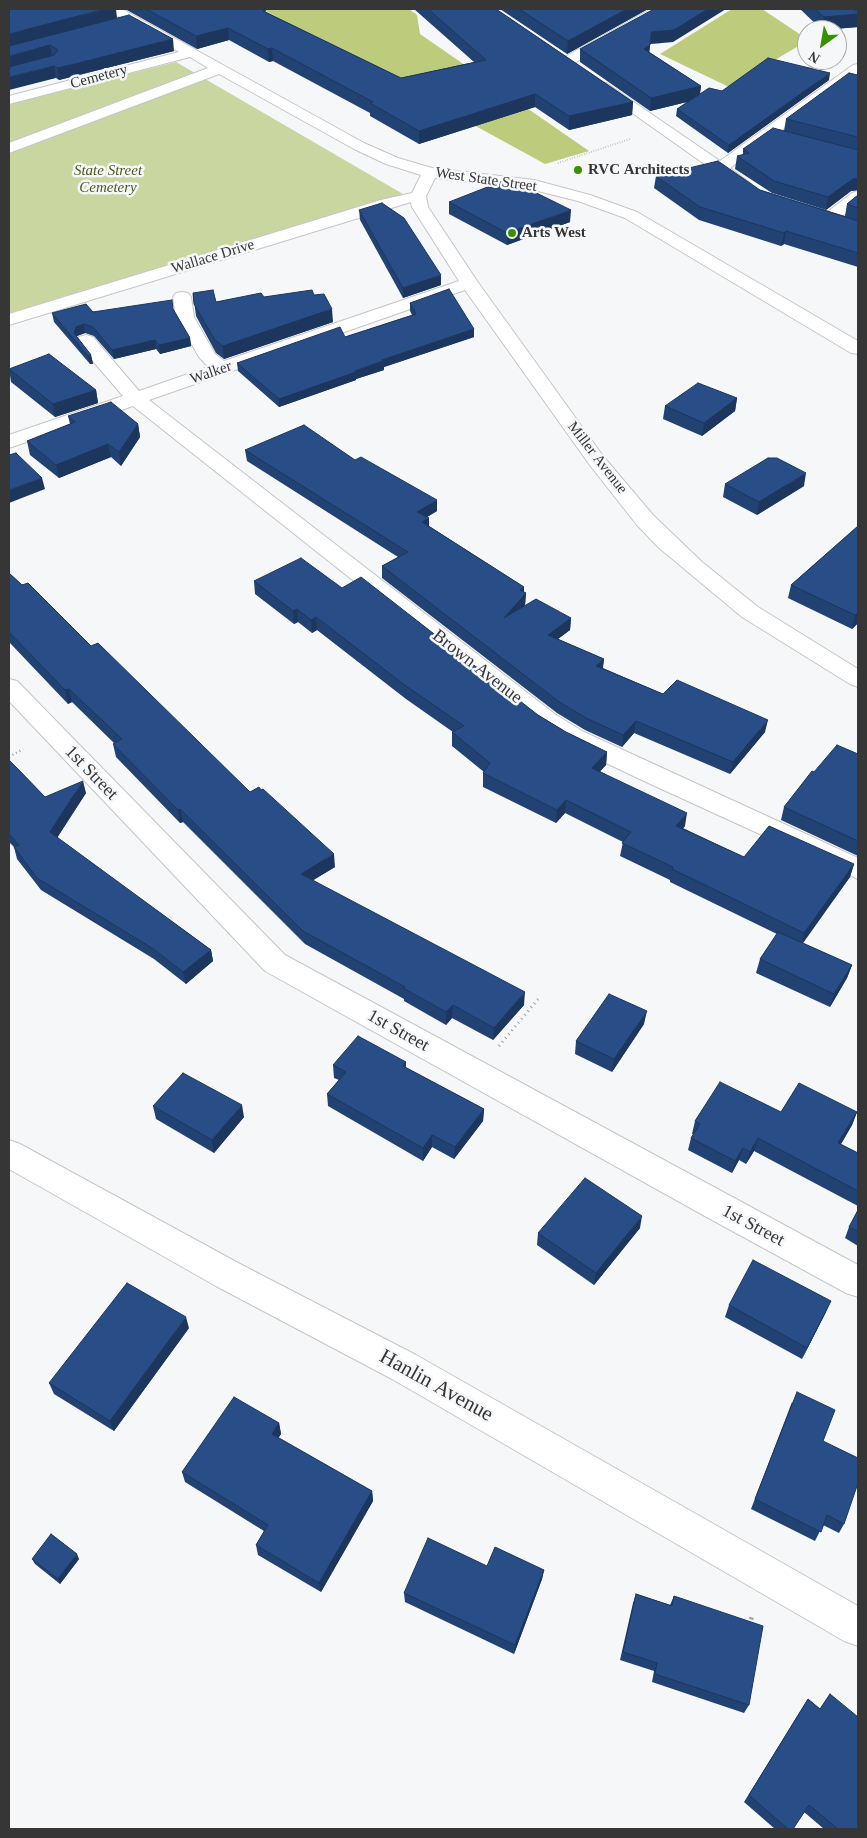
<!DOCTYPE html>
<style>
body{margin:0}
#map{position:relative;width:867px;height:1838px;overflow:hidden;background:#f6f7f9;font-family:"Times New Roman",serif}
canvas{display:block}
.frame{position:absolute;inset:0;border:10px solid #363637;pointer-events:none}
.north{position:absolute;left:797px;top:20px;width:50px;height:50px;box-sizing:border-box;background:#f6f7f9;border:1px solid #a9aaab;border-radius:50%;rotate:212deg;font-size:14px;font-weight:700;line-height:20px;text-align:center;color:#363637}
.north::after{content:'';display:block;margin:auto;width:18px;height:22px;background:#3a9100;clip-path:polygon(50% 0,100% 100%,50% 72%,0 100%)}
</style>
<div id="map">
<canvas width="867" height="1838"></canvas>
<div class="frame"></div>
<div class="north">N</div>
</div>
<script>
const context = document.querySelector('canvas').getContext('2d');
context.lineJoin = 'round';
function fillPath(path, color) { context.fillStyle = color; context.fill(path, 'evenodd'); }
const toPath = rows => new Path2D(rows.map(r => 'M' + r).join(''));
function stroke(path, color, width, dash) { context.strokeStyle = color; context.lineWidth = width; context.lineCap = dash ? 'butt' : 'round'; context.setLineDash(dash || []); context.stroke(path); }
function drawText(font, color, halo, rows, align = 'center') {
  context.font = font + ' "Times New Roman",serif'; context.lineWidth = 5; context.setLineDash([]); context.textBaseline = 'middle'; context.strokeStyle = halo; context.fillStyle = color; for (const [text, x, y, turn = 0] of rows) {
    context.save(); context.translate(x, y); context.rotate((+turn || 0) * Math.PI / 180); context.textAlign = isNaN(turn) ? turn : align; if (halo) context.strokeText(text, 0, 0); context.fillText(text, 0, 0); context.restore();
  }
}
fillPath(toPath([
 [176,62,403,194,9,313,9,104]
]), '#c9d69f');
fillPath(toPath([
 [262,9,409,9,417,15,420,34,589,151,545,164],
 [732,9,762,9,807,39,807,41,729,87,660,54]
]), '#bccc7c');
const minor = toPath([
 [106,9,122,9,364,143,398,158,432,168,534,180,590,195,637,212,858,341,858,354,851,353,625,218,578,201,534,190,435,178,426,196,428,207,477,281,603,456,653,515,702,562,758,607,858,669,858,687,850,684,742,617,658,547,637,525,589,464,465,290,149,400,556,715,584,732,858,858,858,879,644,781,566,744,538,727,133,406,9,448,9,435,123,396,79,345,77,341,79,337,86,335,93,337,139,391,208,367,199,357,176,317,173,297,176,293,182,292,188,293,191,297,194,317,215,354,224,361,459,281,412,207,411,202,9,325,9,314,381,200,412,193,421,175,386,164,354,149,219,74,9,153,9,143,208,68,190,57,9,104,9,96,179,52,106,9],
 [651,9,667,9,571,65,566,66,559,62,561,59,651,9],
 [858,64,858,74,730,168,751,184,749,187,743,189,737,187,594,86,596,83,606,83,720,161,853,65,858,64],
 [858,191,858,204,834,222,822,222,820,219,822,216,852,193,858,191],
 [9,679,17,681,285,955,858,1265,858,1297,846,1293,703,1215,265,971,9,701,9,679],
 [9,1140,20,1144,240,1264,416,1355,858,1606,858,1646,844,1641,392,1379,216,1286,9,1169,9,1140]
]);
stroke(minor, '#c4c5c7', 2);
stroke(toPath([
 [558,163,630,139]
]), '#9fa0a1', 2, [0.5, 2]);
stroke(toPath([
 [9,757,23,749]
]), '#9fa0a1', 2.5, [1, 3]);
stroke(toPath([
 [499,1046,539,998]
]), '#9fa0a1', 3, [1, 4]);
stroke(toPath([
 [749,1626,753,1613]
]), '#9fa0a1', 4.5, [2, 5]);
fillPath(minor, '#fff');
fillPath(toPath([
 [9,9,117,18,174,51,59,80,56,78],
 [125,9,264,9,266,12,401,78,474,62,414,9,496,9,633,102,632,115,569,130,535,107,419,144,370,116,370,113,273,61,269,62,229,40,197,49],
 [500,9,648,9,567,54],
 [800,9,853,9,854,10,858,11,858,27,822,30],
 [673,42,650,44,649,52,701,86,700,94,829,80,728,153,676,116,677,109,687,102,650,111,580,62,580,49],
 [858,75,858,190,851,191,826,210,772,193,735,169,737,156,743,155,743,149,784,131,786,119],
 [656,176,760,190,845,216,847,204,858,195,858,267,784,244,781,246,699,220,654,188],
 [449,202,570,222,507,245,449,214],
 [359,210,441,285,403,298,360,220],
 [193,293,216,302,264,297,314,295,333,322,224,359,216,353,196,316],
 [410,303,474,329,474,337,384,367,384,370,356,379,356,380,279,407,238,371,237,363,345,337,412,315,410,311],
 [173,309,190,338,191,346,160,354,156,349,114,359,94,336,85,333,77,336,77,337,91,355,93,364,90,364,54,322,52,313],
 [9,369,96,390,98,403,55,417,11,382],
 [737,398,735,411,702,436,663,419,665,406],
 [68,416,138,424,140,437,121,466,111,457,59,478,30,455,27,441,70,424],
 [245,450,355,460,437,511,427,517,429,526,524,587,524,592,526,593,525,605,571,618,570,630,558,639,604,659,603,668,663,694,765,732,730,774,634,733,622,747,585,730,557,713,382,578,382,566,398,557,247,461],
 [725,484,804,486,757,515,723,497],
 [858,526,858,623,852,629,788,598,791,585],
 [9,573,91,646,250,792,335,867,313,880,524,1005,493,1040,452,1018,446,1025,404,1001,404,999,305,944,183,822,180,823,116,757,113,744,114,743,72,702,68,704,9,642],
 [254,581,342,588,538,715,566,732,607,752,606,765,600,771,685,826,683,828,744,857,854,864,850,877,802,943,852,965,847,978,830,1007,756,973,760,959,777,934,670,882,670,880,620,856,623,842,565,813,556,823,483,787,483,773,484,772,452,746,452,732,453,732,406,699,317,630,312,633,298,622,294,624,255,594],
 [858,754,858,856,781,820,784,807,814,772],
 [9,760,45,797,86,793,57,838,211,950,213,961,186,984,154,959,41,890,17,859,14,847,9,842],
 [644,1024,612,1072,575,1054,576,1041],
 [406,1062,406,1068,484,1109,483,1121,454,1159,432,1147,423,1161,328,1106,327,1094,339,1080,334,1078,333,1065],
 [153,1106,244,1117,214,1153,156,1119],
 [781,1112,857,1112,852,1125,841,1144,858,1153,858,1206,754,1151,746,1164,739,1160,732,1173,688,1150,691,1138,693,1134,692,1134,695,1121],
 [858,1210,858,1246,845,1238,849,1227],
 [640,1228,594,1285,537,1245,538,1233],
 [729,1305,826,1312,802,1359,725,1317],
 [189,1328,114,1431,54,1394,49,1383],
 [792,1402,823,1441,844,1524,839,1533,823,1525,815,1541,751,1509],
 [279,1423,281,1434,278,1438,372,1491,373,1501,321,1592,258,1555,256,1545,264,1531,185,1482,182,1472],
 [32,1559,79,1559,60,1584,35,1564],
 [487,1566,544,1570,542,1579,514,1654,405,1602,404,1593],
 [636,1594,670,1605,674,1596,749,1705,744,1713,652,1682,654,1671,620,1660,633,1603],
 [830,1694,858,1829,824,1829,804,1812,793,1829,775,1829,744,1802,808,1699,820,1709]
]), '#224274');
fillPath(toPath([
 [105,9,116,9,117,18,9,47,9,34],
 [627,9,648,9,567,54,568,41],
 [708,9,726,9,673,42,650,44,651,32],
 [858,14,858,27,822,30,824,17],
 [228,28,229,40,197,49,196,36],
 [173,39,174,51,59,80,57,68],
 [50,45,52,57,9,69,9,56],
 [650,45,649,57,644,49],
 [272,48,273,61,269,62,268,49],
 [54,66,56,78,9,90,9,77],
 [830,73,829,80,728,153,729,145],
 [701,86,699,99,650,111,651,98],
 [535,94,535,107,419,144,419,131],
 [633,102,632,115,569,130,569,116],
 [858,178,858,190,851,191,826,210,828,197,853,179],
 [571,210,570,222,507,245,507,233],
 [786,231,784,244,781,246,784,233],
 [441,275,441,285,403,298,403,288],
 [332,309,333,322,224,359,223,346],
 [84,324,85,333,77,336,76,341,74,333,76,327],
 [474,329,474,337,384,367,384,370,356,379,356,380,279,407,279,399,382,360],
 [190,338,191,346,160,354,159,345],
 [155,340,156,349,114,359,112,350],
 [91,355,93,364,90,364,88,356],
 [96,390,98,403,55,417,53,404],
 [737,398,735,411,702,436,704,423],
 [138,424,140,437,121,466,119,452],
 [108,444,111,457,59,478,56,465],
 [806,473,804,486,757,515,759,502],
 [42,478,45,489,9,503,9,490],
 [437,500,437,511,417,523,417,512],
 [429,518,429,530,422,522],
 [524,587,524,596,526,593,525,605,504,618,520,590],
 [297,609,298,622,294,624,293,611],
 [858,613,858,623,852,629,855,615],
 [316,617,317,630,312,633,311,620],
 [571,618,570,630,547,647,548,635],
 [604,659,602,671,596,666],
 [69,689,72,702,68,704,65,690],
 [768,720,765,732,730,774,733,762],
 [636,721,634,733,622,747,623,735],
 [607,752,606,765,591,781,592,768],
 [83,781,86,793,53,844,50,832],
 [566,800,565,813,556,823,557,810],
 [180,809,183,822,180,823,178,810],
 [687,813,685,826,674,839,676,826],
 [334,854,335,867,302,887,301,874],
 [854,864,850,877,801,946,804,933],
 [211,950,213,961,186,984,183,972],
 [852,965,847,978,830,1007,834,994],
 [525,992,524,1005,493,1040,494,1028],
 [453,1005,452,1018,446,1025,446,1012],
 [647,1011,644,1024,612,1072,614,1059],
 [242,1105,244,1117,214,1153,212,1140],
 [484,1109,483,1121,454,1159,455,1147],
 [857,1112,852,1125,834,1156,838,1143],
 [432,1135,432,1147,423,1161,423,1148],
 [758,1138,754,1151,746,1164,750,1152],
 [743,1148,739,1160,732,1173,735,1161],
 [642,1216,640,1228,594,1285,596,1273],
 [831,1301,826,1312,802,1359,807,1348],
 [186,1317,189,1328,114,1431,110,1421],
 [279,1423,281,1434,274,1445,272,1434],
 [372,1491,373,1501,321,1592,319,1583],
 [77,1554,79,1559,60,1584,58,1579],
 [544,1570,542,1579,514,1654,515,1645]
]), '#1c365e');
const building = toPath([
 [9,9,105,9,9,34,9,9],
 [146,9,264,9,266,10,263,11,401,78,486,60,428,9,496,9,633,102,569,116,535,94,419,131,370,103,373,102,272,48,268,49,228,28,196,36,146,9],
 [519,9,627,9,568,41,519,9],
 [654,9,708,9,674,30,651,32,650,45,644,49,701,86,651,98,580,49,654,9],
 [815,9,853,9,854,10,858,11,858,14,824,17,815,9],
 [129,15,173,39,71,65,57,68,54,66,9,77,9,67,54,55,58,50,50,45,9,56,9,46,129,15],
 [768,58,830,73,729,145,677,109,709,88,722,91,768,58],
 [849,73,858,75,858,137,786,119,849,73],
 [773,128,858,150,858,178,853,179,828,197,774,181,737,156,749,153,743,149,773,128],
 [718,161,760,190,858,221,858,253,786,231,784,233,700,207,656,176,718,161],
 [508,179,571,210,507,233,449,202,508,179],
 [858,195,858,208,847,204,858,195],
 [382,203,404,218,441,275,403,288,359,210,382,203],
 [449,289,474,329,382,360,383,361,355,371,356,372,279,399,237,363,340,327,345,337,416,314,410,303,449,289],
 [213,290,216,302,261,293,264,297,312,290,314,295,324,294,332,309,223,346,215,340,194,304,193,293,213,290],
 [172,300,173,309,190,338,159,345,155,340,112,350,93,327,84,324,76,327,74,333,91,355,88,356,52,313,86,304,93,312,172,300],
 [49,354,96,390,53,404,9,369,49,354],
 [698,383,737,398,704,423,665,406,698,383],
 [111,402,138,424,119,452,108,444,56,465,27,441,75,422,68,416,111,402],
 [304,425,355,460,361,457,437,500,417,512,429,518,422,522,524,587,520,590,526,593,504,618,536,599,571,618,548,635,604,659,596,666,663,694,677,680,768,720,733,762,636,721,623,735,586,718,558,701,382,566,408,552,245,450,304,425],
 [16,453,42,478,9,490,9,455,16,453],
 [768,458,777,458,806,473,759,502,725,484,768,458],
 [858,526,858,613,855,615,791,585,858,526],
 [301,558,342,588,361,577,538,715,566,732,607,752,592,768,687,813,676,826,744,857,769,826,854,864,804,933,672,869,673,867,622,843,631,832,566,800,557,810,483,773,490,763,452,732,464,726,406,686,316,617,311,620,297,609,293,611,254,581,301,558],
 [9,573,22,585,28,583,91,646,98,643,250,792,259,787,261,790,263,789,334,854,301,874,525,992,494,1028,453,1005,446,1012,403,988,405,987,303,931,180,809,178,810,113,744,122,739,69,689,65,690,9,632,9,573],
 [837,745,858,754,858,841,784,807,812,771,814,772,837,745],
 [9,760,17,768,45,797,83,781,50,832,211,950,183,972,152,948,37,878,14,847,19,845,9,834,9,760],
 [778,932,852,965,834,994,760,959,778,932],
 [609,994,647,1011,614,1059,576,1041,609,994],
 [358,1036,406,1062,403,1066,484,1109,455,1147,432,1135,423,1148,327,1094,346,1072,333,1065,358,1036],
 [183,1073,242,1105,212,1140,153,1106,183,1073],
 [720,1082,781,1112,799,1083,857,1112,838,1143,858,1153,858,1191,758,1138,750,1152,743,1148,735,1161,691,1138,700,1124,695,1121,720,1082],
 [585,1178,642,1216,596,1273,538,1233,585,1178],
 [858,1210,858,1231,849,1227,858,1210],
 [753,1260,831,1301,807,1348,729,1305,753,1260],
 [127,1283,186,1317,110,1421,49,1383,127,1283],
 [797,1392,835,1410,823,1441,858,1458,858,1483,844,1524,827,1515,821,1532,755,1499,797,1392],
 [234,1397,279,1423,272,1434,372,1491,319,1583,256,1545,268,1525,182,1472,234,1397],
 [51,1534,77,1554,58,1579,32,1559,51,1534],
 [428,1538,487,1566,495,1547,544,1570,515,1645,404,1593,428,1538],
 [636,1594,672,1606,674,1596,763,1626,749,1705,655,1674,657,1663,623,1652,636,1594],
 [830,1694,858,1717,858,1829,838,1829,809,1805,793,1829,788,1829,749,1795,808,1699,820,1709,830,1694]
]);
fillPath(building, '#284d87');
stroke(building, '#1c365e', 1);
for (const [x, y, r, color] of [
 [578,170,5,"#3a9100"],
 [512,233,5,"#3a9100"]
]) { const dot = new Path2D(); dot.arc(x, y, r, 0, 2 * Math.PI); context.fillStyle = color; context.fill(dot); stroke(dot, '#f6f7f9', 2); }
drawText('15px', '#363637', '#f6f7f9', [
 ["Cemetery",99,77,-15],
 ["West State Street",486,180,8],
 ["Wallace Drive",213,257,-17],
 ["Walker",211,373,-19],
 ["Miller Avenue",597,458,52]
]);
drawText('bold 15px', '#363637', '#f6f7f9', [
 ["RVC Architects",588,170],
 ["Arts West",522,233]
], 'left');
drawText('italic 15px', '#4d571e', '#f6f7f9', [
 ["State Street",108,171],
 ["Cemetery",108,188]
]);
drawText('18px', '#363637', '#f6f7f9', [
 ["Brown Avenue",477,667,38],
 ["1st Street",91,773,46],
 ["1st Street",398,1031,29],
 ["1st Street",753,1226,28]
]);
drawText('21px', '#363637', '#f6f7f9', [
 ["Hanlin Avenue",436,1386,29]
]);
</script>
